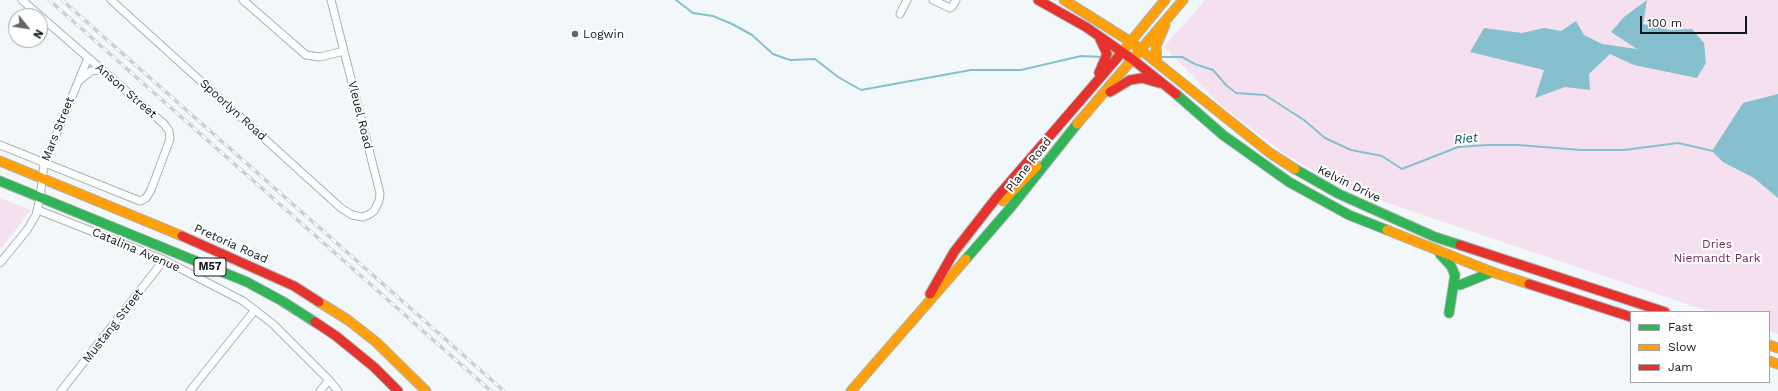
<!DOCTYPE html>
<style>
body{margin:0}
#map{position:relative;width:1778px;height:391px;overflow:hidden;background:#f2f8fa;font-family:"Work Sans",sans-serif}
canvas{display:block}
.legend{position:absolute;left:1630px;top:311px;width:140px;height:72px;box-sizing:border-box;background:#fff;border:1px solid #a1a2a3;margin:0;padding:5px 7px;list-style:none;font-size:12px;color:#131719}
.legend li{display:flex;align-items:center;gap:8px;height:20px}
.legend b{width:20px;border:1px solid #a1a2a3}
.north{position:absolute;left:8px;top:8px;width:40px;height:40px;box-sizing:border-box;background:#fff;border:1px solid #a1a2a3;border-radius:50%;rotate:120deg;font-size:11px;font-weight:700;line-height:16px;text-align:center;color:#131719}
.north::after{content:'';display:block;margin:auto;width:14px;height:18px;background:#616668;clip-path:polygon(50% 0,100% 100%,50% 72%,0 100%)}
.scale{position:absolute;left:1640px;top:16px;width:107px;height:18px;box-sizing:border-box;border:2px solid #131719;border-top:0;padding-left:5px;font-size:12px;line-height:14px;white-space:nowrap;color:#131719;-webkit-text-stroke:3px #fff;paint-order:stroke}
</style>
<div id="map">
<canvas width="1778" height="391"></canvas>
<ul class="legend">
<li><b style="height:5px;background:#30b455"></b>Fast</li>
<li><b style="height:5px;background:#ff9f0a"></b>Slow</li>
<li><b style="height:5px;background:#e5322d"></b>Jam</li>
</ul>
<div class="north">N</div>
<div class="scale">100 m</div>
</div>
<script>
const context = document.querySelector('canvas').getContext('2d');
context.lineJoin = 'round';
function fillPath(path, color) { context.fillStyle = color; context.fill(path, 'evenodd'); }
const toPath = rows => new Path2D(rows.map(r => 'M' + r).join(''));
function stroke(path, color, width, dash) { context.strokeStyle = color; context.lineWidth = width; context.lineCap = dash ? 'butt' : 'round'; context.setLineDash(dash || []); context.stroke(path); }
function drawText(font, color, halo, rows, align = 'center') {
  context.font = font + ' "Work Sans",sans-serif'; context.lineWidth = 4; context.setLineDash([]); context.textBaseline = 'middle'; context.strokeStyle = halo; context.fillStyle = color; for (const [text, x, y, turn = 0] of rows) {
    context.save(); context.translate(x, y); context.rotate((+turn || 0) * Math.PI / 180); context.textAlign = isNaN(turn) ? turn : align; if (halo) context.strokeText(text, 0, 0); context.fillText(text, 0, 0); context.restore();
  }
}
fillPath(toPath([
 [1205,0,1778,0,1778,334,1769,331,1769,312,1710,312,1349,190,1286,155,1222,106,1164,47],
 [0,198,31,210,0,250]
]), '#f4e0ee');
fillPath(toPath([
 [1647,0,1643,24,1670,30,1692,29,1704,43,1706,63,1697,78,1634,65,1610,54,1589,74,1590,90,1565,87,1535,98,1544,70,1470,52,1484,28,1522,33,1544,28,1561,31,1576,21,1584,35,1602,44,1637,49,1611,32,1624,17],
 [1778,94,1778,198,1754,178,1723,162,1712,151,1743,103]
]), '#86c0cf');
stroke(toPath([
 [676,0,693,13,713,16,732,24,752,35,773,54,790,60,815,59,838,77,861,90,971,70,1021,70,1081,56,1103,57],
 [1159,57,1182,57,1195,64,1213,70,1226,85,1236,93,1265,95,1304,120,1325,138,1351,150,1382,156,1402,169,1458,147,1487,145,1518,145,1581,150,1624,150,1678,143,1713,151]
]), '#86c0cf', 2);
const street = toPath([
 [111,0,341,208,352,215,363,217,370,214,374,211,379,201,380,193,331,0],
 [243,0,306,55,320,57,344,51],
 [933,0,950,8,952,7,956,0],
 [900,14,907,0],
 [80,80,91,71,101,70],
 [0,145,140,201,146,198,151,190,170,139,169,131,164,124,22,0],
 [38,210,164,260,243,301,273,324,329,380,338,391],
 [0,263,27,230,36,215,40,198,44,164,88,58],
 [61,391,164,260],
 [190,391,255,310],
 [320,391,329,380]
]);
const fast = toPath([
 [1176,94,1223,135,1289,182,1349,215,1387,230],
 [1295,169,1339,194,1435,237,1460,245],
 [0,181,247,282,282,301,315,322],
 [1440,254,1451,266,1455,275,1449,313],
 [966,259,1011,207,1077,124],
 [1460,285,1492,272]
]);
const slow = toPath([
 [1064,0,1131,42,1270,153,1295,169],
 [1118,57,1165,0],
 [1157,63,1156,46,1165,25],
 [1077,124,1183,0],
 [0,161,182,236],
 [1003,201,1037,166],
 [1387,230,1492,272,1529,284],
 [319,302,348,320,376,342,426,391],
 [1769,345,1778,348],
 [1769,361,1778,364],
 [851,391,966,259]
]);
const jam = toPath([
 [1038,0,1086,27,1132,59,1176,94],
 [1099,73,1107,54,1100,39],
 [1110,92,1130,80,1142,78,1159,83],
 [182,236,294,286,319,302],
 [1460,245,1665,312],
 [1529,284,1631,317],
 [930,294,954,252,997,197,1118,57],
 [315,322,336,336,374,367,398,391]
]);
stroke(street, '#acb1b2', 9);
stroke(fast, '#acb1b2', 11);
stroke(slow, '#acb1b2', 11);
stroke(jam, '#acb1b2', 11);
stroke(street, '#fdfefe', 7);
stroke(fast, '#30b455', 9);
stroke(slow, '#ff9f0a', 9);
stroke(jam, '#e5322d', 9);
const rail = toPath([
 [49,0,491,391],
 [62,0,504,391]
]);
stroke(rail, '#cdced0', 3.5);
stroke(rail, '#fff', 2, [6]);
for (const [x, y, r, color] of [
 [575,34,4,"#616668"]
]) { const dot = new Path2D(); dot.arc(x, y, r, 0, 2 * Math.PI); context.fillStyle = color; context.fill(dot); stroke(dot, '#fff', 1.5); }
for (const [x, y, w] of [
 [210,267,32]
]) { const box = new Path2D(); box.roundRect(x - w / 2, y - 9, w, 18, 3); context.fillStyle = '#fff'; context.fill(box); stroke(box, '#131719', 1); }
drawText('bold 11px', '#131719', null, [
 ["M57",210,267]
]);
drawText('12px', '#131719', '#fff', [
 ["Logwin",583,34]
], 'left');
drawText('12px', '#131719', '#fff', [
 ["Anson Street",126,91,41],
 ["Spoorlyn Road",233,110,42],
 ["Vleuel Road",360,115,76],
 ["Mars Street",58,129,-68],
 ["Plane Road",1029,165,-52],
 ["Kelvin Drive",1349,184,26],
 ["Pretoria Road",231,244,24],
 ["Catalina Avenue",136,250,23],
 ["Mustang Street",113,326,-52]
]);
drawText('12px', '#712b59', '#fff', [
 ["Dries",1717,244],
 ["Niemandt Park",1717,258]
]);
drawText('italic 13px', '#064e5e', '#fff', [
 ["Riet",1466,139,-7]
]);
</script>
